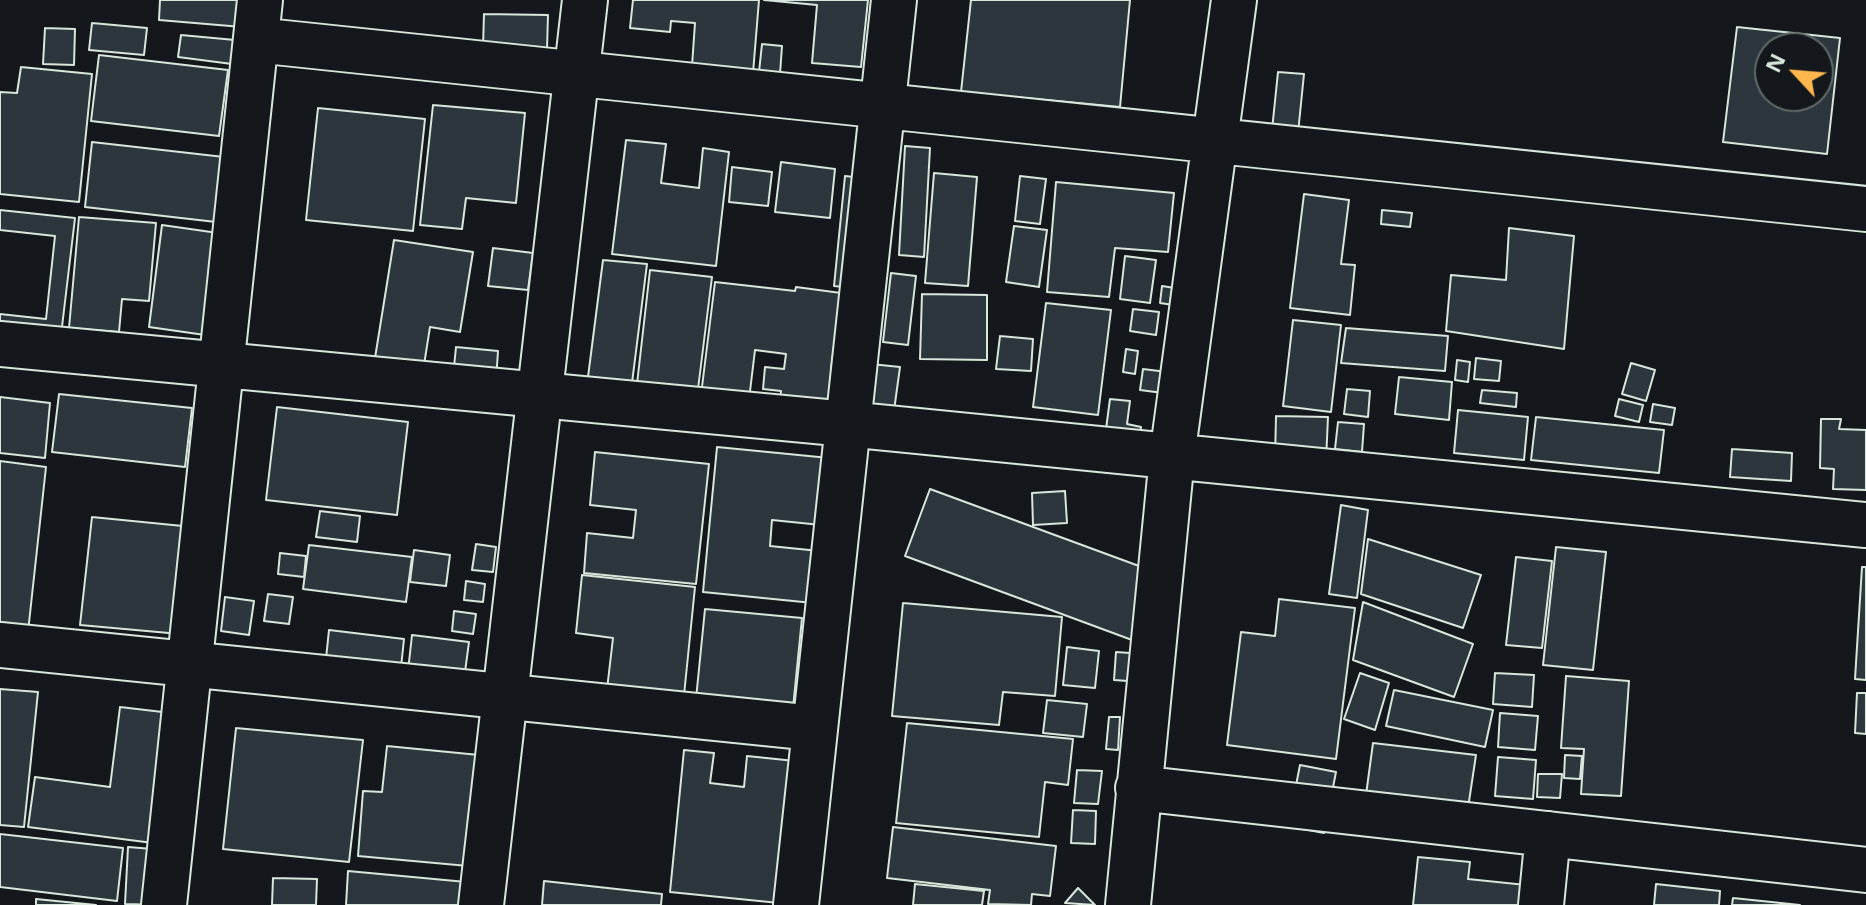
<!DOCTYPE html>
<style>
body{margin:0}
#map{position:relative;width:1866px;height:905px;overflow:hidden;background:#14181c;font-family:"Open Sans",sans-serif}
canvas{display:block}
.north{position:absolute;left:1754px;top:32px;width:80px;height:80px;box-sizing:border-box;background:#14181c;border:2px solid #626a69;border-radius:50%;rotate:296deg;font-size:22px;font-weight:700;line-height:32px;text-align:center;color:#d8e6dc}
.north::after{content:'';display:block;margin:auto;width:28px;height:36px;background:#ffb74d;clip-path:polygon(50% 0,100% 100%,50% 72%,0 100%)}
</style>
<div id="map">
<canvas width="1866" height="905"></canvas>
<div class="north">N</div>
</div>
<script>
const context = document.querySelector('canvas').getContext('2d');
context.lineJoin = 'round';
function fillPath(path, color) { context.fillStyle = color; context.fill(path, 'evenodd'); }
const toPath = rows => new Path2D(rows.map(r => 'M' + r).join(''));
function stroke(path, color, width, dash) { context.strokeStyle = color; context.lineWidth = width; context.lineCap = dash ? 'butt' : 'round'; context.setLineDash(dash || []); context.stroke(path); }
const building = toPath([
 [160,0,245,0,242,27,159,20,160,0],
 [633,0,759,0,753,73,692,66,695,23,671,21,670,32,630,28,633,0],
 [764,0,868,0,861,67,812,63,817,5,764,0],
 [971,0,1130,0,1120,107,961,92,971,0],
 [484,14,548,15,547,49,483,48,484,14],
 [92,23,147,28,144,55,89,50,92,23],
 [1737,27,1840,38,1827,154,1723,142,1737,27],
 [1770,48,1818,48,1818,96,1770,96,1770,48],
 [45,28,75,29,74,65,43,64,45,28],
 [181,35,235,40,232,64,178,57,181,35],
 [762,44,782,46,780,74,759,72,762,44],
 [99,55,228,70,219,136,91,121,99,55],
 [21,67,92,74,79,202,0,194,0,92,17,93,21,67],
 [1278,72,1304,74,1298,133,1272,130,1278,72],
 [433,105,525,113,516,203,466,198,462,229,420,225,433,105],
 [318,108,425,119,413,231,306,220,318,108],
 [626,140,666,144,661,183,699,188,703,148,729,152,716,266,612,254,626,140],
 [92,142,224,157,216,222,85,207,92,142],
 [905,146,930,148,924,257,899,255,905,146],
 [781,162,835,169,830,218,775,212,781,162],
 [732,167,772,172,768,206,729,202,732,167],
 [934,173,977,177,968,286,925,283,934,173],
 [845,176,872,179,861,289,834,286,845,176],
 [1020,176,1046,179,1040,224,1015,221,1020,176],
 [1056,182,1174,193,1168,252,1115,248,1109,297,1047,292,1056,182],
 [1304,194,1349,200,1341,264,1355,265,1350,315,1290,308,1304,194],
 [0,210,75,218,59,352,0,346,0,314,46,319,55,236,0,230,0,210],
 [1382,210,1412,213,1410,227,1381,224,1382,210],
 [79,217,156,223,149,301,122,299,119,332,69,328,79,217],
 [162,225,225,234,212,336,149,327,162,225],
 [1014,226,1047,230,1039,287,1006,282,1014,226],
 [1509,228,1574,236,1564,349,1446,331,1451,275,1506,280,1509,228],
 [394,240,473,252,460,332,430,327,424,365,375,358,394,240],
 [493,248,533,253,528,290,488,286,493,248],
 [1125,256,1156,260,1150,303,1120,299,1125,256],
 [603,260,647,264,632,383,588,377,603,260],
 [650,270,712,277,696,405,637,384,650,270],
 [891,273,916,276,908,345,883,342,891,273],
 [715,282,795,291,796,287,841,293,831,369,837,370,834,401,777,426,781,391,763,389,765,367,784,369,786,354,755,350,747,416,699,411,715,282],
 [1162,286,1181,289,1180,306,1160,303,1162,286],
 [922,294,987,295,987,360,920,359,922,294],
 [1046,303,1111,310,1098,415,1033,407,1046,303],
 [1133,309,1159,312,1156,335,1130,331,1133,309],
 [1293,320,1341,325,1331,412,1283,406,1293,320],
 [1346,328,1448,336,1445,371,1341,363,1346,328],
 [1000,336,1033,339,1031,371,996,369,1000,336],
 [456,347,498,351,496,381,453,377,456,347],
 [1126,349,1138,351,1135,374,1123,372,1126,349],
 [1476,358,1501,361,1499,381,1474,379,1476,358],
 [1457,360,1470,362,1468,382,1455,380,1457,360],
 [861,363,900,367,893,418,855,413,861,363],
 [1631,363,1655,370,1646,401,1622,394,1631,363],
 [1143,369,1167,372,1163,393,1140,390,1143,369],
 [1399,377,1452,382,1449,420,1395,414,1399,377],
 [1347,389,1370,391,1368,417,1344,414,1347,389],
 [1482,390,1517,393,1516,407,1480,403,1482,390],
 [59,394,192,408,185,467,52,452,59,394],
 [0,397,50,403,45,458,0,453,0,397],
 [1110,399,1130,401,1127,424,1141,427,1139,448,1104,444,1110,399],
 [1619,399,1643,405,1639,422,1615,416,1619,399],
 [1653,404,1675,408,1672,425,1650,422,1653,404],
 [277,407,408,422,397,515,266,500,277,407],
 [1458,410,1528,417,1524,460,1454,453,1458,410],
 [1276,416,1328,417,1326,461,1275,459,1276,416],
 [1536,417,1664,430,1659,473,1531,460,1536,417],
 [1821,419,1841,419,1839,429,1866,430,1866,490,1833,489,1834,469,1820,468,1821,419],
 [1338,422,1364,424,1362,452,1335,449,1338,422],
 [717,447,829,458,821,525,772,520,770,546,819,551,813,603,703,592,717,447],
 [1732,449,1792,453,1791,481,1730,477,1732,449],
 [595,452,709,464,696,584,584,573,587,533,633,538,636,510,590,505,595,452],
 [0,461,46,467,28,632,0,629,0,461],
 [930,489,1158,573,1132,640,905,556,930,489],
 [1065,491,1067,523,1033,525,1032,493,1065,491],
 [1341,505,1368,510,1357,598,1329,594,1341,505],
 [320,511,360,516,357,542,316,537,320,511],
 [92,517,203,528,191,635,80,625,92,517],
 [1368,539,1481,575,1463,628,1361,594,1368,539],
 [476,544,496,547,493,572,472,570,476,544],
 [309,545,412,557,406,602,303,589,309,545],
 [1556,547,1606,552,1593,670,1543,665,1556,547],
 [414,550,450,555,446,586,410,582,414,550],
 [280,553,306,556,304,577,278,574,280,553],
 [1516,557,1552,561,1542,648,1506,645,1516,557],
 [1862,567,1866,567,1866,680,1855,679,1862,567],
 [582,575,695,587,683,705,606,698,613,638,576,633,582,575],
 [466,581,485,584,483,602,464,600,466,581],
 [268,594,293,597,289,624,264,621,268,594],
 [225,597,254,601,249,635,221,631,225,597],
 [1279,599,1355,608,1336,759,1227,745,1241,632,1275,636,1279,599],
 [1363,602,1473,644,1454,697,1353,660,1363,602],
 [903,603,1062,617,1055,696,1003,692,999,725,892,716,903,603],
 [705,609,802,618,792,718,695,709,705,609],
 [454,611,476,614,473,634,452,631,454,611],
 [329,630,404,639,400,677,325,668,329,630],
 [412,635,469,642,463,687,407,680,412,635],
 [1067,647,1099,651,1095,688,1063,685,1067,647],
 [1116,652,1144,654,1142,682,1114,680,1116,652],
 [1360,673,1389,683,1375,730,1344,719,1360,673],
 [1495,673,1534,675,1532,707,1493,704,1495,673],
 [1566,676,1629,681,1621,796,1581,794,1584,749,1561,748,1566,676],
 [0,689,38,692,24,827,0,825,0,689],
 [1394,690,1493,710,1485,747,1386,726,1394,690],
 [1857,693,1866,693,1866,734,1855,733,1857,693],
 [1047,700,1087,704,1083,737,1043,733,1047,700],
 [120,707,171,713,153,843,28,827,35,777,110,787,120,707],
 [1500,713,1538,716,1535,750,1498,747,1500,713],
 [1109,717,1120,717,1118,750,1106,749,1109,717],
 [907,723,1073,739,1068,785,1045,782,1039,837,896,823,907,723],
 [236,728,363,740,349,862,223,849,236,728],
 [1373,743,1476,755,1468,808,1366,795,1373,743],
 [387,746,479,755,468,866,358,856,363,791,382,792,387,746],
 [684,750,714,753,710,783,744,787,747,756,795,761,779,903,670,892,684,750],
 [1565,755,1582,756,1580,779,1564,778,1565,755],
 [1498,757,1536,760,1533,799,1495,796,1498,757],
 [1300,765,1336,772,1324,833,1288,826,1300,765],
 [1077,770,1102,771,1098,804,1074,803,1077,770],
 [1538,774,1562,774,1560,798,1537,797,1538,774],
 [1073,810,1096,811,1095,844,1071,843,1073,810],
 [893,827,1056,846,1050,896,1032,894,1031,905,988,904,990,890,887,878,893,827],
 [0,834,123,848,117,901,0,887,0,834],
 [128,847,165,850,161,905,125,904,128,847],
 [1418,857,1470,862,1468,879,1526,885,1524,905,1413,905,1418,857],
 [348,871,477,883,475,905,346,905,348,871],
 [273,878,317,879,316,905,272,905,273,878],
 [544,881,662,894,661,905,542,905,544,881],
 [915,884,984,891,982,905,913,905,915,884],
 [1656,884,1720,891,1719,905,1654,905,1656,884],
 [1078,888,1095,905,1065,903,1078,888],
 [1733,898,1800,905,1732,905,1733,898],
 [36,899,96,905,36,905,36,899]
]);
fillPath(building, '#2c363c');
stroke(building, '#d8e6dc', 2);
const minor = toPath([
 [256,40,1866,209],
 [0,344,847,424,1866,525],
 [0,645,814,728],
 [1138,788,1866,870],
 [164,905,260,0],
 [796,905,894,0],
 [1128,905,1172,457,1234,0],
 [1541,905,1548,834]
]);
const tertiary = toPath([
 [481,905,585,0]
]);
stroke(minor, '#d8e6dc', 48);
stroke(tertiary, '#d8e6dc', 48);
stroke(minor, '#14181c', 44);
stroke(tertiary, '#14181c', 44);
</script>
